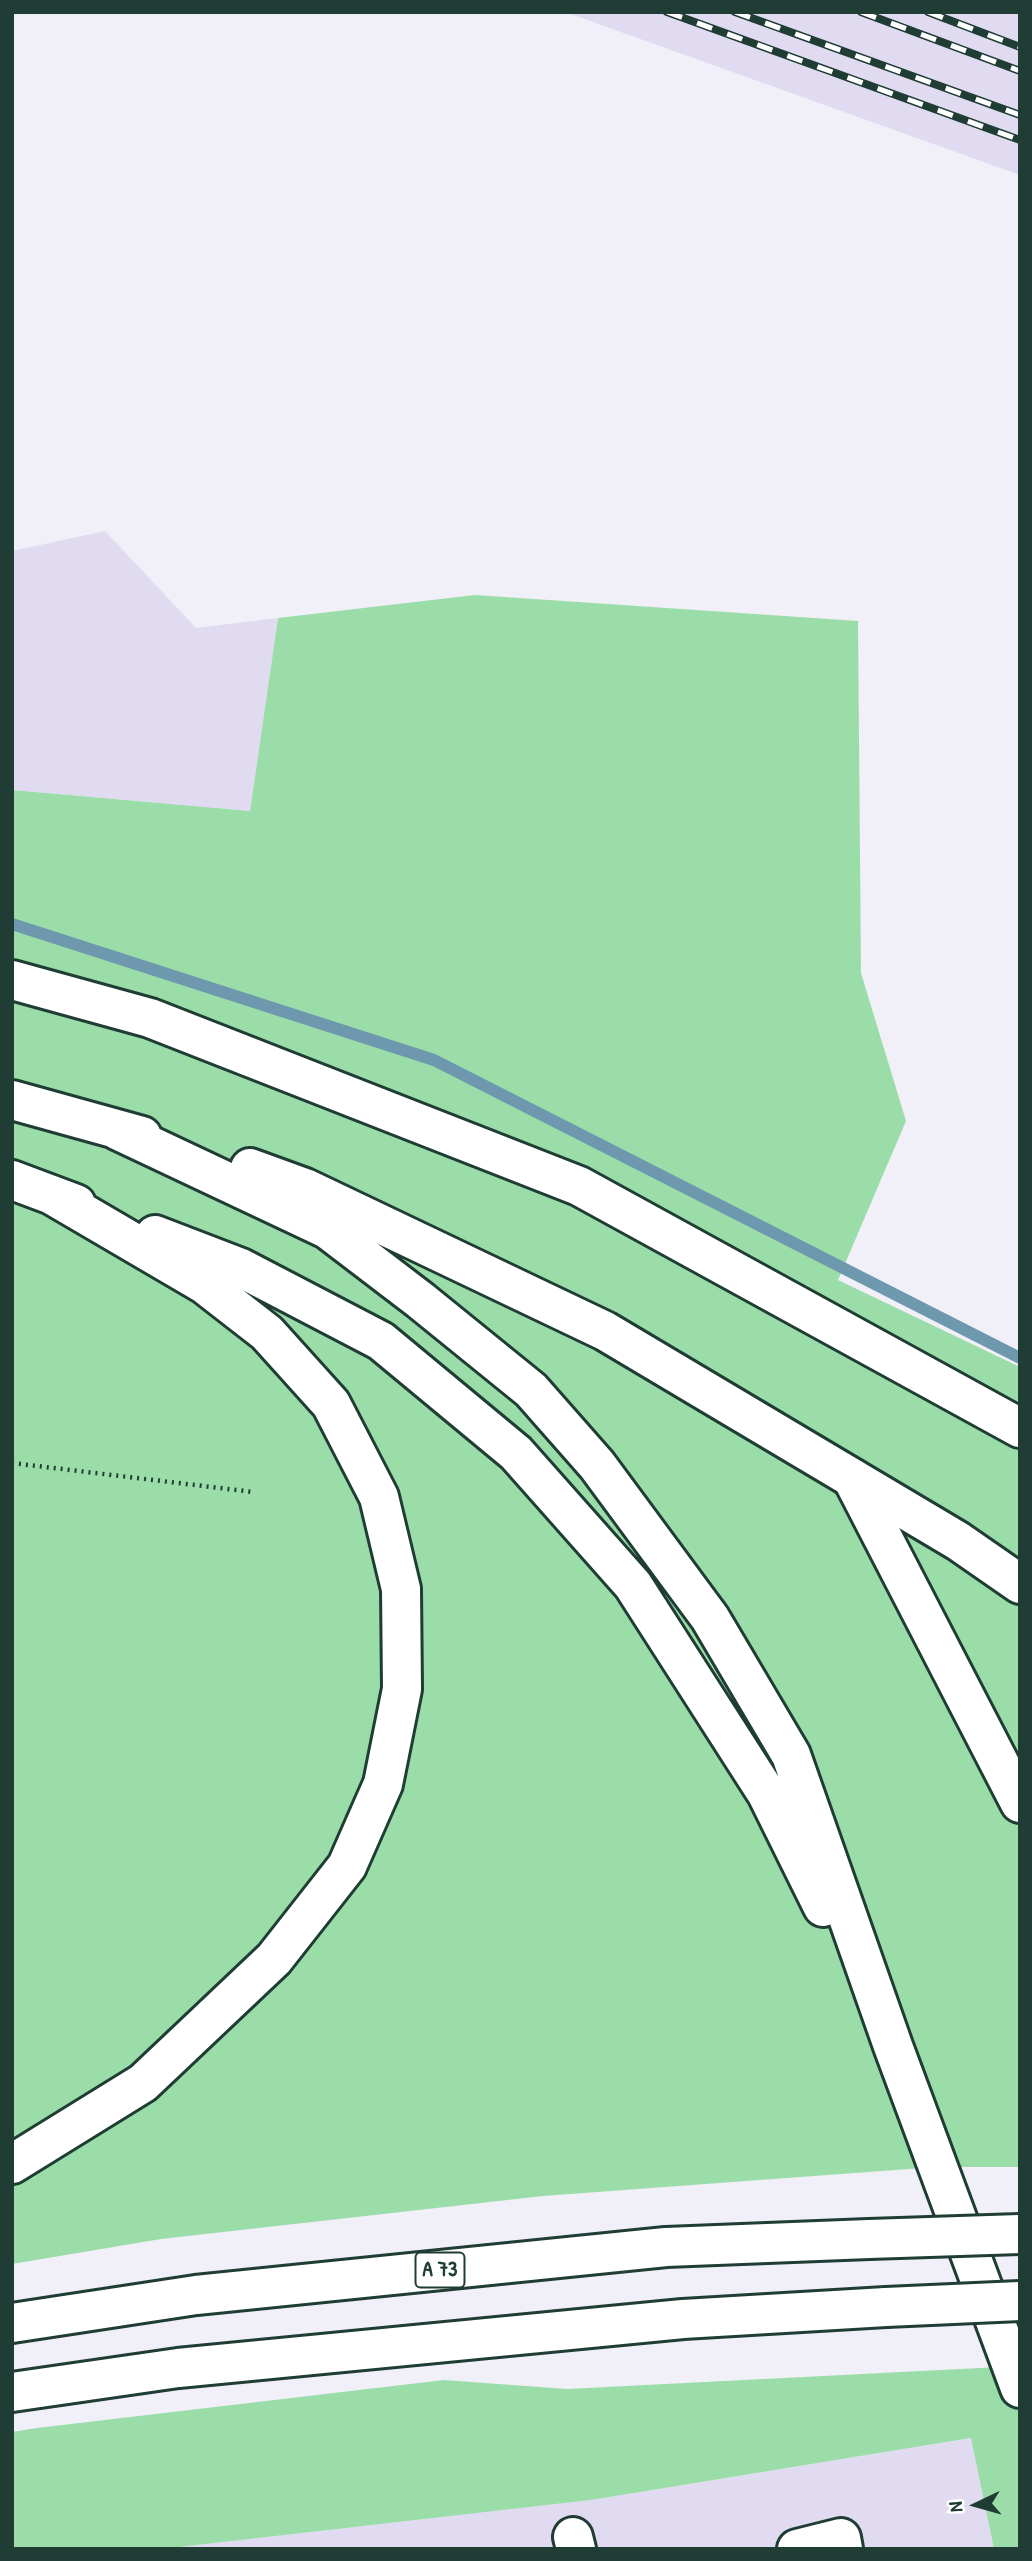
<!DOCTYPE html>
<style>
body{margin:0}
#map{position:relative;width:1032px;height:2561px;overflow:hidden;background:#f1eff8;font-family:"Patrick Hand",sans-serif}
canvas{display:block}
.frame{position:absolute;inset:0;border:14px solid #1f3d34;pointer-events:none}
.north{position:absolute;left:941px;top:2470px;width:70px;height:70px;-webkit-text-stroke:5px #fff;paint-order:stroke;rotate:265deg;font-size:19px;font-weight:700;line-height:28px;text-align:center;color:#1f3d34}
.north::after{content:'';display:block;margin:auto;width:24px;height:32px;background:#1f3d34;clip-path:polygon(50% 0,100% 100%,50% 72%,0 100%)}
</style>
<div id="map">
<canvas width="1032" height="2561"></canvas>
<div class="frame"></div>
<div class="north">N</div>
</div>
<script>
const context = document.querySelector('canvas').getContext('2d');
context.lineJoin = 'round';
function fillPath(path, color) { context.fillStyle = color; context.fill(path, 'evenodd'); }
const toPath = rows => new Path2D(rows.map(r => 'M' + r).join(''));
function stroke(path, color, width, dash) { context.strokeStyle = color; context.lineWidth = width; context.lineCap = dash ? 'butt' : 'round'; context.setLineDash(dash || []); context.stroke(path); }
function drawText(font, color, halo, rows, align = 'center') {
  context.font = font + ' "Patrick Hand",sans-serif'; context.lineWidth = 7; context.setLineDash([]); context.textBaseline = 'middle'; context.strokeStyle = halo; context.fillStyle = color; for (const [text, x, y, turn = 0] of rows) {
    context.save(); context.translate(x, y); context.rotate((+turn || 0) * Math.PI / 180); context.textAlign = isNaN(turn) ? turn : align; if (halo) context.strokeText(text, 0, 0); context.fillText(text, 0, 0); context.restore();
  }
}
fillPath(toPath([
 [565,12,1020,12,1020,175],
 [105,531,196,628,278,618,250,811,12,790,12,551],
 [972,2438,994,2549,162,2549,591,2500]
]), '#e0dbf0');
fillPath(toPath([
 [475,595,858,621,861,973,906,1121,838,1280,1020,1367,1020,2167,936,2167,543,2196,161,2239,12,2264,12,790,250,811,278,618],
 [1020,2366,1020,2549,994,2549,971,2438,591,2500,162,2549,12,2549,12,2432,37,2428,444,2380,567,2389]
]), '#9bdda8');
stroke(toPath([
 [12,924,434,1060,1020,1358]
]), '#6d98ae', 12);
const minor = toPath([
 [12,980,150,1018,579,1186,1020,1428],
 [852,1478,1020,1803],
 [573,2537,576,2549],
 [797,2549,841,2538,843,2549]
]);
const highway = toPath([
 [12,1100,142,1136],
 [117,1130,327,1229,420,1300,531,1390,597,1465,710,1618,791,1755,893,2046,1020,2388],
 [250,1168,305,1188,605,1331,958,1541,1020,1584],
 [12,1180,76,1204],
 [155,1235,241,1268,381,1341,516,1453,633,1585,767,1794,823,1907],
 [12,2164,143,2083,274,1959,347,1866,383,1784,402,1689,401,1589,379,1497,331,1404,267,1333,204,1284,52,1195],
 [12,2323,196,2295,666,2247,869,2239],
 [12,2392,178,2368,683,2319,886,2307]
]);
stroke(minor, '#1f3d34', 44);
stroke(highway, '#1f3d34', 44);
stroke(toPath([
 [12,1463,253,1492]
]), '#1f3d34', 4.5, [2, 5]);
stroke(minor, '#fff', 38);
stroke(highway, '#fff', 38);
const rail = toPath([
 [667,12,1020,140],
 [735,12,1020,115],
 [861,12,1020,71],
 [928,12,1020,47]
]);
stroke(rail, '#1f3d34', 8);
stroke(rail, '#fff', 5, [16]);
const highwayBridge = toPath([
 [869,2239,1020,2234],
 [886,2307,1020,2301]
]);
stroke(highwayBridge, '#1f3d34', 44, []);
stroke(highwayBridge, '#fff', 38);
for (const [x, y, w] of [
 [440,2270,49]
]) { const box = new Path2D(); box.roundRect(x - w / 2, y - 17.5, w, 35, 5); context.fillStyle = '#fff'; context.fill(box); stroke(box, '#1f3d34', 2); }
drawText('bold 21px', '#1f3d34', null, [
 ["A 73",440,2270]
]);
</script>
